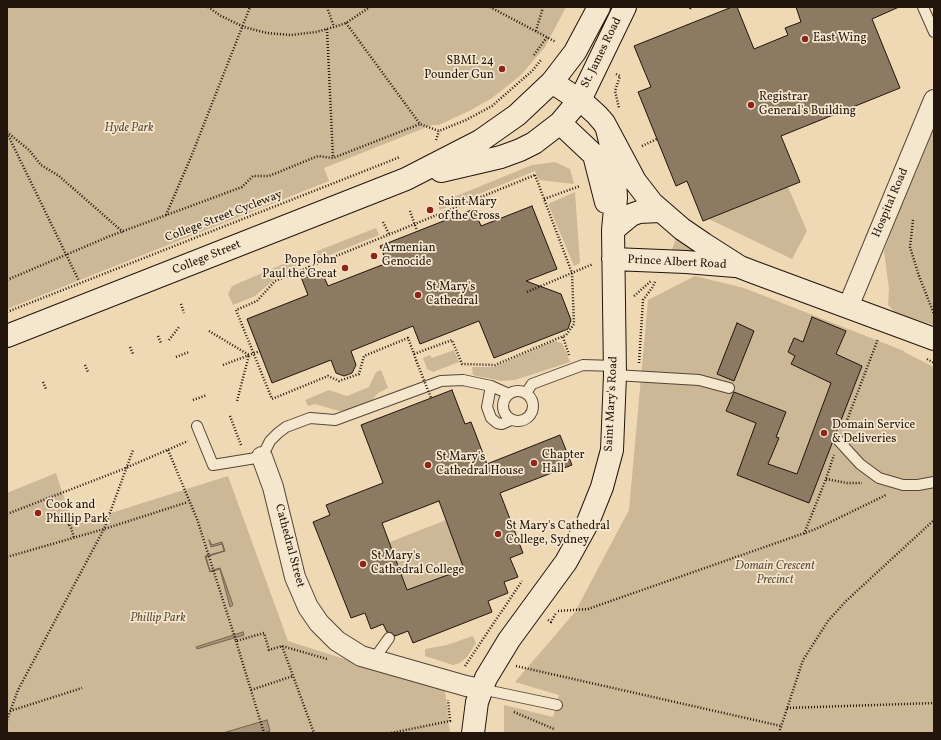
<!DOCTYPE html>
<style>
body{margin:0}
#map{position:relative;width:941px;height:740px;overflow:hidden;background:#efd8b4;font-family:Vollkorn,serif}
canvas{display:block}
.frame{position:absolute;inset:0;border:8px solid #21150c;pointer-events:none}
</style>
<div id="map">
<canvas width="941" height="740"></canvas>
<div class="frame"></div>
</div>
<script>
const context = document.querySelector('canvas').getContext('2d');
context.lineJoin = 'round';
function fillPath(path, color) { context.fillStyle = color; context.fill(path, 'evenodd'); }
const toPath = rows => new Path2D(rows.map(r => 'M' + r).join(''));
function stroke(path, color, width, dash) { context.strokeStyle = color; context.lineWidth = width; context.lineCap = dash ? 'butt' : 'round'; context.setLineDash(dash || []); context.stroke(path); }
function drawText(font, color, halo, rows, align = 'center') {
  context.font = font + ' Vollkorn,serif'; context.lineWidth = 3.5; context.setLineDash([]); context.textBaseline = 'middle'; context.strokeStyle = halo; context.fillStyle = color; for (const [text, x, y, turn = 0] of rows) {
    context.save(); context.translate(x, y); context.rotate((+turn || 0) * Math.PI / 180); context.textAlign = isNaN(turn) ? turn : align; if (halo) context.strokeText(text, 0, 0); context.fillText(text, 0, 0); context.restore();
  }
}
fillPath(toPath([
 [7,7,566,7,545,47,521,75,492,98,471,110,439,125,432,125,324,168,329,181,7,309],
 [934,117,934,325,897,314,888,305,889,289,884,251],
 [555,162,570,169,574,184,539,180,535,171,440,210,437,204,532,165],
 [788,187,807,231,792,259,709,219],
 [575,192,580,263,574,266,548,204],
 [376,228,379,235,315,261,312,253],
 [677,235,699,252,672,250],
 [295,259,298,268,277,277,255,296,233,305,228,294,232,286],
 [695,276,744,288,904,351,904,352,934,367,934,733,504,733,504,705,553,717,559,695,515,682,575,612,629,510,648,300],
 [554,341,562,343,570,362,515,380,501,381,473,375,472,367,494,367],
 [454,350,459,362,433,372,427,369,423,358,430,355,432,358],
 [381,370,388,388,378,393,371,401,344,411,339,411,315,404,308,406,305,400,329,390,347,396,369,387,376,372],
 [56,473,73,525,228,476,288,641,445,691,450,733,7,733,7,493],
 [446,520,464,569,407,590,390,542],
 [473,636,476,643,467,657,460,663,453,665,425,656,425,649,447,645]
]), '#ccb797');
const water = toPath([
 [209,540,212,545,222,542,225,551,206,557,210,571,220,568,233,605,230,607,220,569,210,572,205,556,224,551,222,544,211,547,209,540],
 [243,632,244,635,197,649,196,647,243,632],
 [267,720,270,731,263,733,223,733,267,720]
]);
fillPath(water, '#a9967b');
stroke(water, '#73624f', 1);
const building = toPath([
 [732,7,737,7,754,49,788,35,785,28,801,22,796,7,899,7,872,19,900,88,781,136,800,182,703,221,687,181,676,186,638,92,651,87,634,46,732,7],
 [532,206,557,269,526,281,561,294,571,320,568,329,494,358,479,321,420,344,413,326,351,351,356,365,352,373,344,376,336,373,331,360,272,383,247,319,308,295,301,277,321,270,328,286,387,263,380,246,474,209,481,226,532,206],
 [812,317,846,331,836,354,862,366,809,503,737,475,756,423,726,411,734,392,786,412,776,437,779,438,768,464,797,474,831,383,791,364,795,356,788,352,794,338,803,342,812,317],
 [737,323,754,331,734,381,717,374,737,323],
 [452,390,465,424,471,422,487,464,560,435,572,465,500,493,523,553,510,558,518,577,504,582,508,593,488,601,492,612,413,643,408,631,395,636,392,633,387,632,383,624,371,629,365,613,351,618,313,522,330,515,326,505,383,483,361,425,452,390],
 [439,501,464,569,407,590,382,523,439,501]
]);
fillPath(building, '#8c7a63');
stroke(building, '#21150c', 1);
const lane = toPath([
 [923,7,934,32],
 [615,375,699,380,729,388],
 [491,386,487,407,491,418,497,423,502,424,511,420],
 '503 406a15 15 0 1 1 30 0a15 15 0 1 1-30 0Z',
 [526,393,532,384,583,365,615,366],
 [197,426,213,465,262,457,270,441,278,433,286,427,310,418,335,420,441,381,463,380,491,386,509,394],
 [839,441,860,464,879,478,903,485,918,485,934,482],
 [374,659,389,638],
 [481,689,557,705]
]);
const street = toPath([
 [848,307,934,100],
 [262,457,273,487,295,577,308,607,319,623,337,641,361,656,466,686,481,689]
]);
const secondary = toPath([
 [552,82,585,104,597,115,604,123,635,181,652,203,682,229,704,244,740,267,753,272,934,339],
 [560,123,594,155,606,202],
 [441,171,501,157,520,150,534,143,560,123,581,98,625,7],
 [613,230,631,215,639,212,660,211],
 [613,259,686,262,735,266],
 [7,336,406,179,480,141,517,115,552,82,575,52,599,7],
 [473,733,477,702,486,678,509,640,566,562,588,522,602,487,612,450,615,375,613,230,616,198,614,157,607,129]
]);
stroke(lane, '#544636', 12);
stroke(street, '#544636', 22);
stroke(secondary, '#21150c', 24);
stroke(toPath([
 [208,7,221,16,244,27,267,33,291,35,316,32,334,27,346,23,370,7],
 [327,7,334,27],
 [490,7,556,42],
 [690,9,691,7],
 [346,23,420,124,439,131,466,120,492,106,532,71,541,60],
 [327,29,333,158],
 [536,31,543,7],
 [534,55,547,37],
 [616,74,620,76,615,91,619,108],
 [7,132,29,150,41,165,59,176,123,232],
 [7,133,79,281],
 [436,140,439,131],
 [642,146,657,139],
 [535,175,572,273,574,324,566,335,495,365,462,364,452,340,414,354,408,338,364,356,359,374,339,381,328,376,272,399,236,310,257,301,275,281,535,175],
 [544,199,580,186],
 [410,211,417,231],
 [166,215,191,157,250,7],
 [913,220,910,247,919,276,934,314],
 [383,222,389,234],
 [309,266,312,273],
 [7,280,110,236,242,187,253,176,269,176,318,156,333,158,420,124],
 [527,292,593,264],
 [634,296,651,281],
 [181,304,184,313],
 [7,312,400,157],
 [209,331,249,355,237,401],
 [158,336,161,343],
 [563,337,569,355],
 [169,340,179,327],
 [130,347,133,354],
 [414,354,416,360],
 [176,357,189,352],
 [927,359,934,363],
 [639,363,643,300,652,288,656,280],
 [85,365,88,372],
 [223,365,260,351],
 [43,382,46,389],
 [193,400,207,395],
 [230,416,241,445],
 [844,428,878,339],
 [168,450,197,519,236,641,264,633,269,650,282,646,327,659],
 [826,479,847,483,862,483],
 [7,514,121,470,188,441],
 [68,525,70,524,74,538],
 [804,534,826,479,834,455],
 [7,557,104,529,188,502],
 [558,611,588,609,816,529,886,495],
 [548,620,551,622,556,613],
 [236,641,264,733],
 [282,646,314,733],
 [465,666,522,581],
 [516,666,781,726],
 [251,690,293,676],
 [787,708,934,703],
 [10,711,82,688],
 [514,712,554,729],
 [7,720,18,690,104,529,133,450],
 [391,733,450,721,448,700],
 [779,733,803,660,828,621,846,601,934,520]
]), '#21150c', 2.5, [1, 2]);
stroke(lane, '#f5e6ce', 10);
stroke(street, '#f5e6ce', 20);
stroke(secondary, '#f5e6ce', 22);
stroke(toPath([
 [416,360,431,398]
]), '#21150c', 2.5, [1, 2]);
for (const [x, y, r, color] of [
 [805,39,4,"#8f2418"],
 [502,69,4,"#8f2418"],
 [751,105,4,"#8f2418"],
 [430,210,4,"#8f2418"],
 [374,256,4,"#8f2418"],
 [345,268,4,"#8f2418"],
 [418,295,4,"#8f2418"],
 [824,433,4,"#8f2418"],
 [534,463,4,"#8f2418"],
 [428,465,4,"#8f2418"],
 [38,513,4,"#8f2418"],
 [498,534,4,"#8f2418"],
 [363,564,4,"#8f2418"]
]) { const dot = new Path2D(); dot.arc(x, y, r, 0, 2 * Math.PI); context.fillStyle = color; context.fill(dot); stroke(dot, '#f5e6ce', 1.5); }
drawText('12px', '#21150c', '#f5e6ce', [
 ["East Wing",813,39],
 ["SBML 24",494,62,"right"],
 ["Pounder Gun",494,76,"right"],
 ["Registrar",759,98],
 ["General's Building",759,112],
 ["Saint Mary",438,203],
 ["of the Cross",438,217],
 ["Armenian",382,249],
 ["Genocide",382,263],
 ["Pope John",337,261,"right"],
 ["Paul the Great",337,275,"right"],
 ["St Mary's",426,288],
 ["Cathedral",426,302],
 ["Domain Service",832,426],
 ["& Deliveries",832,440],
 ["Chapter",542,456],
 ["Hall",542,470],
 ["St Mary's",436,458],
 ["Cathedral House",436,472],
 ["Cook and",46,506],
 ["Phillip Park",46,520],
 ["St Mary's Cathedral",506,527],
 ["College, Sydney",506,541],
 ["St Mary's",371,557],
 ["Cathedral College",371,571]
], 'left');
drawText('12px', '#21150c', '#f5e6ce', [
 ["St. James Road",602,53,-64],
 ["Hospital Road",891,203,-67],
 ["College Street Cycleway",224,217,-21],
 ["College Street",207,258,-22],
 ["Prince Albert Road",677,263,3],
 ["Saint Mary's Road",612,404,-87],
 ["Cathedral Street",289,546,75]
]);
drawText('italic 12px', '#5d4e3d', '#f5e6ce', [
 ["Hyde Park",129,129],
 ["Domain Crescent",775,567],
 ["Precinct",775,581],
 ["Phillip Park",158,619]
]);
</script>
